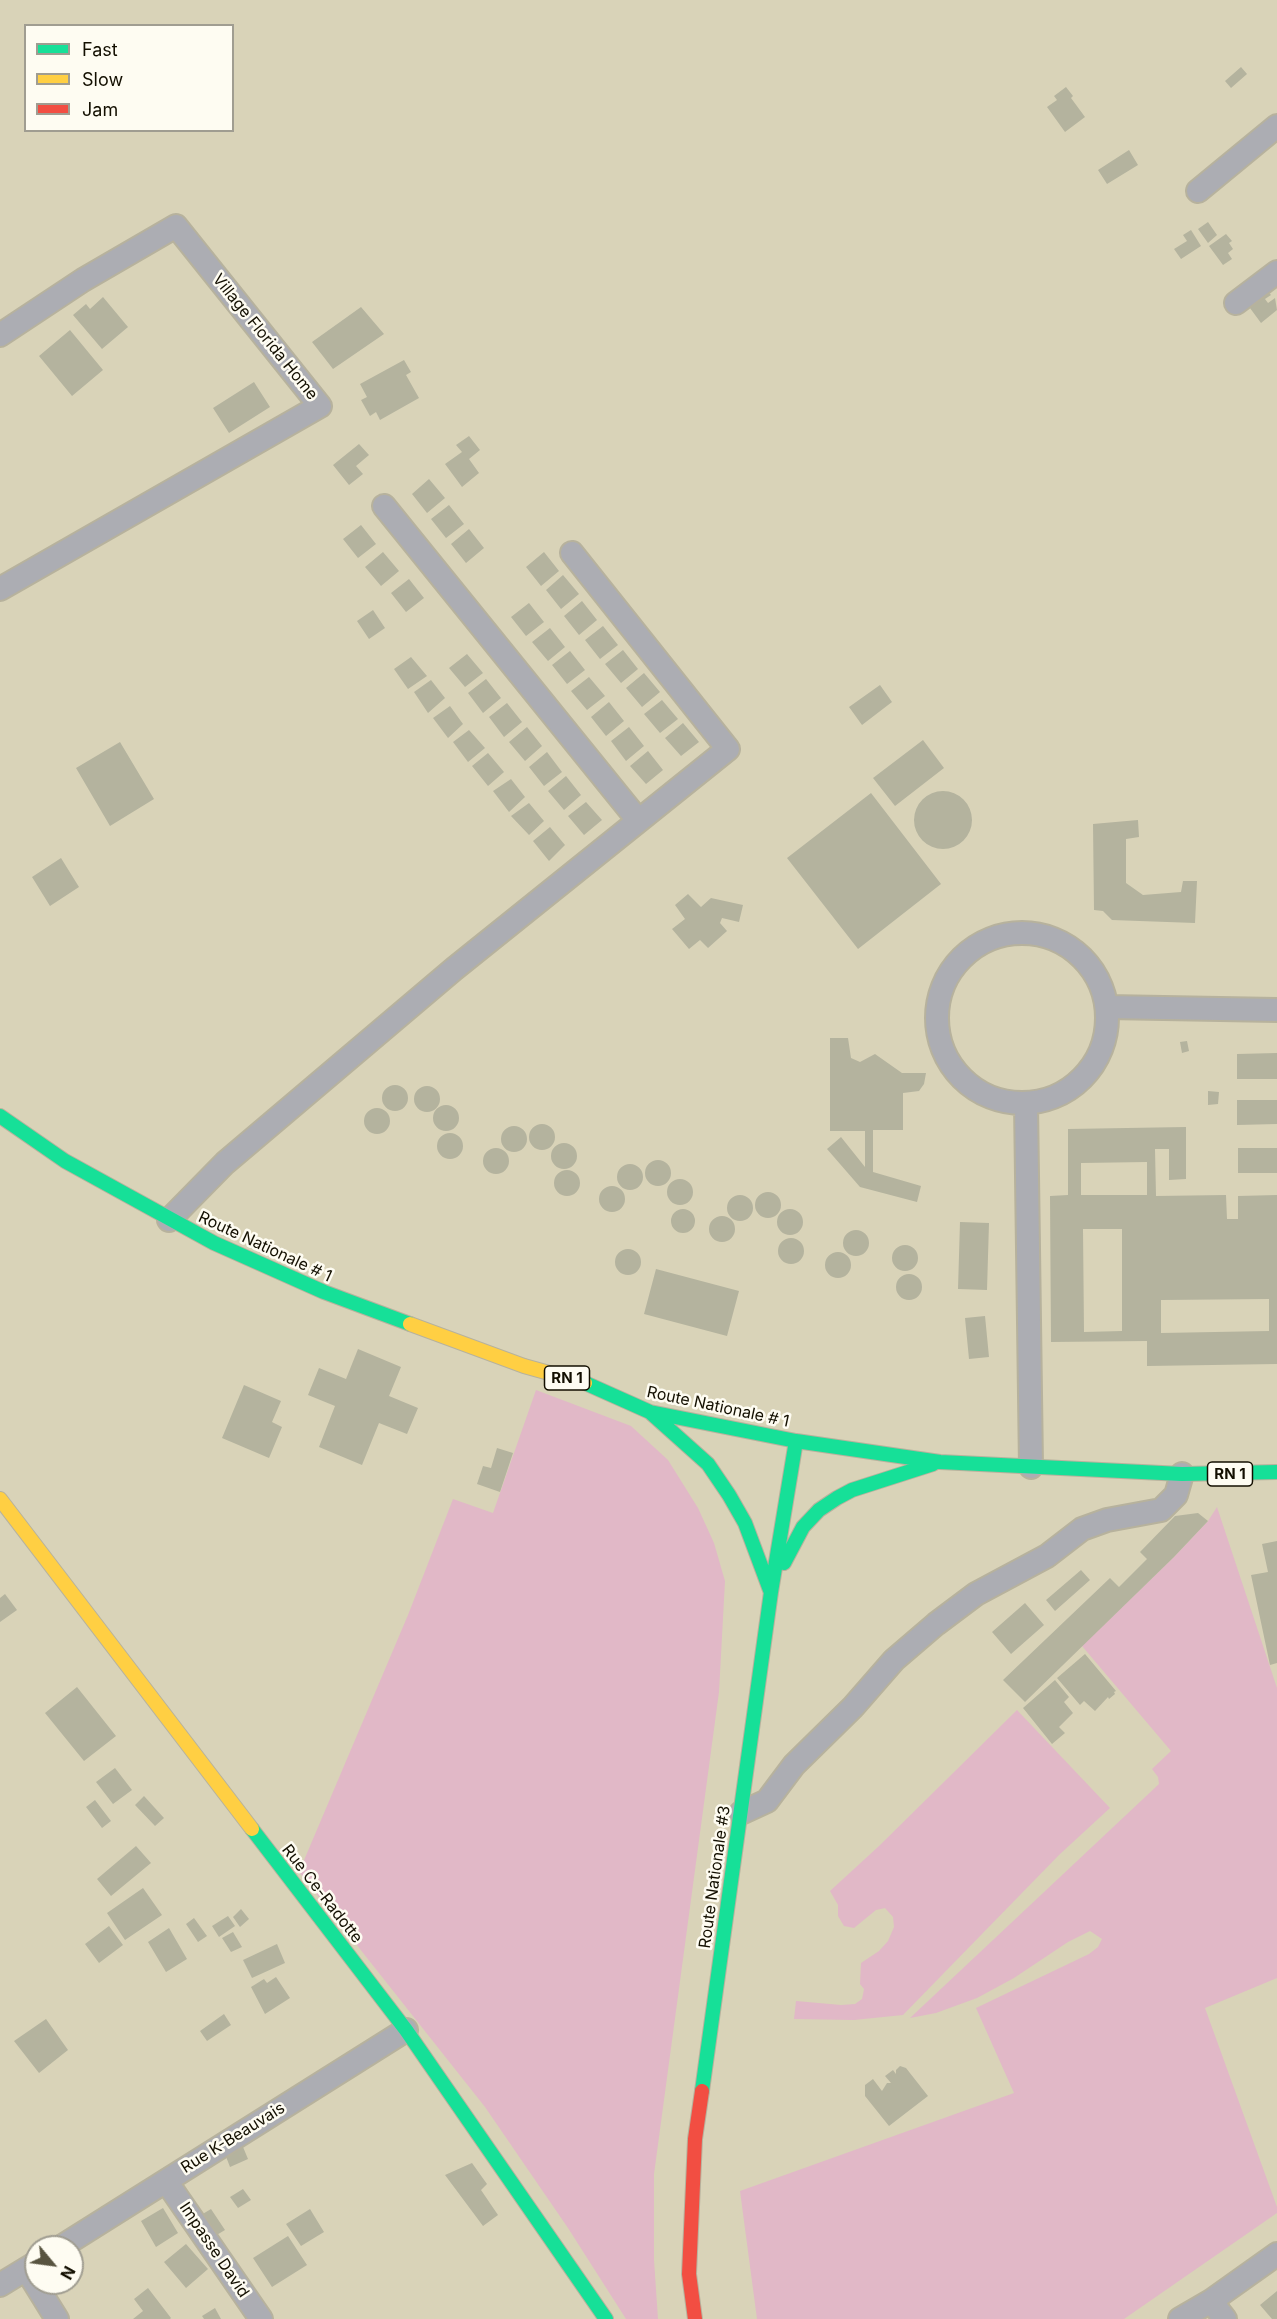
<!DOCTYPE html>
<style>
body{margin:0}
#map{position:relative;width:1277px;height:2319px;overflow:hidden;background:#d9d3b8;font-family:Inter,sans-serif}
canvas{display:block}
.legend{position:absolute;left:24px;top:24px;width:210px;height:108px;box-sizing:border-box;background:#fefcf2;border:2px solid #a09d91;margin:0;padding:8px 10px;list-style:none;font-size:18px;color:#130f00}
.legend li{display:flex;align-items:center;gap:12px;height:30px}
.legend b{width:30px;border:2px solid #a09d91}
.north{position:absolute;left:24px;top:2235px;width:60px;height:60px;box-sizing:border-box;background:#fefcf2;border:2px solid #a09d91;border-radius:50%;rotate:119deg;font-size:16px;font-weight:700;line-height:24px;text-align:center;color:#130f00}
.north::after{content:'';display:block;margin:auto;width:21px;height:27px;background:#585440;clip-path:polygon(50% 0,100% 100%,50% 72%,0 100%)}
</style>
<div id="map">
<canvas width="1277" height="2319"></canvas>
<ul class="legend">
<li><b style="height:8px;background:#16e098"></b>Fast</li>
<li><b style="height:8px;background:#ffcf43"></b>Slow</li>
<li><b style="height:8px;background:#f24e42"></b>Jam</li>
</ul>
<div class="north">N</div>
</div>
<script>
const context = document.querySelector('canvas').getContext('2d');
context.lineJoin = 'round';
function fillPath(path, color) { context.fillStyle = color; context.fill(path, 'evenodd'); }
const toPath = rows => new Path2D(rows.map(r => 'M' + r).join(''));
function stroke(path, color, width, dash) { context.strokeStyle = color; context.lineWidth = width; context.lineCap = dash ? 'butt' : 'round'; context.setLineDash(dash || []); context.stroke(path); }
function drawText(font, color, halo, rows, align = 'center') {
  context.font = font + ' Inter,sans-serif'; context.lineWidth = 5; context.setLineDash([]); context.textBaseline = 'middle'; context.strokeStyle = halo; context.fillStyle = color; for (const [text, x, y, turn = 0] of rows) {
    context.save(); context.translate(x, y); context.rotate((+turn || 0) * Math.PI / 180); context.textAlign = isNaN(turn) ? turn : align; if (halo) context.strokeText(text, 0, 0); context.fillText(text, 0, 0); context.restore();
  }
}
fillPath(toPath([
 [536,1390,631,1426,668,1460,698,1508,714,1543,725,1581,719,1692,654,2174,654,2260,658,2319,626,2319,568,2228,485,2107,299,1872,408,1615,453,1499,493,1513],
 [1217,1507,1277,1688,1277,1978,1205,2008,1277,2207,1277,2213,1124,2319,757,2319,740,2191,1014,2093,976,2008,1089,1954,1098,1947,1102,1939,1090,1931,1068,1942,1014,1978,977,1998,936,2013,910,2018,1159,1784,1158,1777,1152,1769,1171,1751,1082,1646,1174,1557,1208,1521],
 [1017,1710,1110,1808,1059,1855,903,2015,854,2020,794,2019,796,2001,841,2005,855,2004,862,1999,864,1989,860,1984,861,1963,879,1951,888,1941,894,1927,893,1917,885,1908,876,1910,854,1928,844,1926,838,1916,838,1905,830,1891,879,1846]
]), '#e1b8c7');
fillPath(toPath([
 [1241,67,1247,74,1231,88,1225,81],
 [1066,87,1073,96,1071,98,1085,117,1065,132,1047,107,1057,100,1054,96],
 [1129,150,1138,165,1107,184,1098,170],
 [1208,222,1217,235,1208,243,1198,229],
 [1191,230,1201,246,1181,259,1174,249,1187,241,1183,235],
 [1226,234,1232,241,1229,243,1233,249,1228,253,1232,259,1223,265,1209,246],
 [1264,287,1271,295,1265,299,1268,303,1275,298,1277,310,1261,323,1247,304],
 [103,297,128,327,102,349,73,315,86,304,90,309],
 [361,307,384,334,333,369,312,342],
 [70,330,103,370,72,396,39,356],
 [404,360,411,372,406,375,419,398,380,420,376,412,370,416,361,400,367,397,360,384],
 [254,382,270,407,229,433,213,408],
 [469,436,480,450,469,459,479,473,462,487,445,464,462,452,456,445],
 [359,444,369,455,356,466,363,474,349,485,333,465],
 [429,479,445,498,427,513,412,494],
 [449,505,464,524,446,538,431,519],
 [361,525,376,544,358,558,343,539],
 [469,529,484,548,466,563,451,544],
 [383,552,399,571,381,586,365,567],
 [544,552,559,571,541,586,526,567],
 [563,575,579,594,561,609,546,590],
 [409,579,424,598,406,612,391,593],
 [582,601,597,620,579,635,564,616],
 [529,603,544,622,526,636,511,617],
 [373,610,385,628,369,639,357,621],
 [603,626,618,645,600,659,585,640],
 [550,628,565,647,548,661,532,642],
 [623,650,638,669,621,683,605,664],
 [570,651,585,670,567,684,552,665],
 [467,654,483,673,465,687,449,668],
 [411,657,427,676,408,689,394,669],
 [644,673,660,692,642,707,626,688],
 [589,677,605,696,587,710,571,691],
 [486,679,501,698,483,713,468,693],
 [431,680,445,698,428,713,414,692],
 [880,685,892,702,862,725,849,707],
 [662,700,678,719,660,733,644,714],
 [609,702,624,721,606,736,591,717],
 [507,703,522,722,504,737,489,717],
 [450,706,463,724,448,738,433,718],
 [683,723,699,742,681,756,665,738],
 [527,727,542,746,525,761,509,742],
 [629,727,644,746,626,761,611,741],
 [469,730,485,748,468,762,453,742],
 [923,740,944,768,895,806,873,778],
 [120,742,154,799,110,826,76,768],
 [648,751,663,770,646,784,630,766],
 [547,752,562,772,544,786,529,767],
 [488,753,504,772,488,786,472,766],
 [566,776,581,795,564,810,548,791],
 [511,779,525,797,509,812,493,791],
 '914 820a29 29 0 1 1 58 0a29 29 0 1 1-58 0Z',
 [871,793,941,884,858,949,787,858],
 [586,802,602,820,584,835,568,816],
 [529,803,544,821,529,835,511,816],
 [1138,820,1139,837,1126,839,1126,883,1143,895,1181,892,1183,881,1197,881,1195,923,1112,920,1103,911,1094,910,1093,824],
 [550,827,565,845,549,861,533,841],
 [61,858,79,887,50,906,32,877],
 [688,894,701,907,711,898,743,905,739,922,722,918,720,923,727,931,708,948,700,940,689,949,672,929,685,919,675,905],
 [830,1038,848,1038,851,1058,860,1062,875,1054,902,1073,926,1073,924,1084,919,1091,903,1093,903,1130,873,1130,873,1172,921,1186,917,1202,860,1187,827,1149,841,1137,865,1167,865,1131,830,1131],
 [1187,1041,1189,1051,1182,1053,1180,1042],
 [1277,1053,1277,1079,1237,1079,1237,1054],
 '382 1098a13 13 0 1 1 26 0a13 13 0 1 1-26 0Z',
 '414 1099a13 13 0 1 1 26 0a13 13 0 1 1-26 0Z',
 [1208,1091,1219,1092,1218,1104,1208,1105],
 [1237,1100,1277,1100,1277,1124,1237,1125],
 '433 1118a13 13 0 1 1 26 0a13 13 0 1 1-26 0Z',
 '364 1121a13 13 0 1 1 26 0a13 13 0 1 1-26 0Z',
 '529 1137a13 13 0 1 1 26 0a13 13 0 1 1-26 0Z',
 '501 1139a13 13 0 1 1 26 0a13 13 0 1 1-26 0Z',
 [1186,1127,1186,1179,1169,1180,1169,1149,1155,1149,1156,1196,1226,1195,1227,1219,1238,1219,1238,1196,1277,1195,1277,1364,1147,1366,1147,1341,1051,1342,1050,1196,1068,1195,1068,1129],
 [1147,1162,1147,1195,1081,1195,1081,1163],
 [1083,1229,1122,1229,1122,1331,1084,1332],
 [1269,1299,1269,1331,1161,1333,1161,1300],
 '437 1146a13 13 0 1 1 26 0a13 13 0 1 1-26 0Z',
 '551 1156a13 13 0 1 1 26 0a13 13 0 1 1-26 0Z',
 '483 1161a13 13 0 1 1 26 0a13 13 0 1 1-26 0Z',
 [1238,1148,1277,1148,1277,1173,1238,1173],
 '645 1173a13 13 0 1 1 26 0a13 13 0 1 1-26 0Z',
 '617 1177a13 13 0 1 1 26 0a13 13 0 1 1-26 0Z',
 '554 1183a13 13 0 1 1 26 0a13 13 0 1 1-26 0Z',
 '667 1192a13 13 0 1 1 26 0a13 13 0 1 1-26 0Z',
 '599 1199a13 13 0 1 1 26 0a13 13 0 1 1-26 0Z',
 '755 1205a13 13 0 1 1 26 0a13 13 0 1 1-26 0Z',
 '727 1208a13 13 0 1 1 26 0a13 13 0 1 1-26 0Z',
 '671 1221a12 12 0 1 1 24 0a12 12 0 1 1-24 0Z',
 '777 1222a13 13 0 1 1 26 0a13 13 0 1 1-26 0Z',
 '709 1229a13 13 0 1 1 26 0a13 13 0 1 1-26 0Z',
 [960,1222,989,1223,987,1290,958,1289],
 '843 1243a13 13 0 1 1 26 0a13 13 0 1 1-26 0Z',
 '778 1251a13 13 0 1 1 26 0a13 13 0 1 1-26 0Z',
 '892 1258a13 13 0 1 1 26 0a13 13 0 1 1-26 0Z',
 '615 1262a13 13 0 1 1 26 0a13 13 0 1 1-26 0Z',
 '825 1265a13 13 0 1 1 26 0a13 13 0 1 1-26 0Z',
 [656,1269,739,1291,727,1336,644,1314],
 '896 1287a13 13 0 1 1 26 0a13 13 0 1 1-26 0Z',
 [985,1316,989,1357,969,1359,965,1318],
 [358,1349,401,1367,389,1396,418,1408,407,1434,379,1423,362,1465,319,1447,335,1406,308,1395,319,1368,346,1379],
 [244,1385,281,1401,272,1422,282,1427,269,1458,222,1438],
 [497,1448,513,1453,500,1492,477,1484,483,1466,491,1468],
 [1198,1513,1208,1521,1174,1557,1025,1702,1003,1680,1110,1578,1119,1587,1147,1559,1140,1552,1175,1516],
 [1277,1541,1277,1663,1270,1665,1251,1575,1268,1572,1262,1544],
 [1081,1570,1090,1580,1055,1611,1046,1600],
 [5,1594,17,1610,0,1622,0,1598],
 [1025,1603,1044,1625,1011,1654,992,1632],
 [1085,1654,1116,1691,1114,1692,1115,1694,1109,1699,1108,1697,1095,1711,1084,1701,1080,1705,1057,1678],
 [1055,1680,1069,1697,1064,1702,1073,1713,1059,1727,1065,1733,1052,1744,1023,1708],
 [77,1687,116,1736,84,1761,45,1713],
 [115,1768,132,1790,113,1804,96,1782],
 [144,1796,164,1818,155,1826,135,1805],
 [95,1800,111,1821,102,1828,86,1807],
 [136,1846,151,1863,111,1896,97,1879],
 [143,1888,162,1915,125,1940,107,1913],
 [241,1909,249,1919,240,1927,233,1917],
 [228,1916,235,1926,219,1937,212,1926],
 [194,1918,207,1936,198,1942,186,1924],
 [109,1926,123,1945,99,1963,85,1944],
 [169,1928,187,1959,166,1972,148,1942],
 [233,1932,242,1947,231,1952,222,1938],
 [277,1944,285,1963,252,1978,243,1960],
 [276,1977,290,1998,265,2014,251,1987,264,1979,267,1983],
 [224,2014,231,2025,207,2041,200,2031],
 [46,2019,68,2050,39,2073,14,2041],
 [900,2066,906,2068,928,2096,889,2126,865,2096,865,2085,873,2079,882,2091,887,2083,891,2083,885,2076,893,2070,896,2074,896,2070],
 [243,2147,248,2159,230,2167,225,2154],
 [472,2163,487,2184,481,2190,498,2215,483,2226,445,2175],
 [243,2189,251,2200,238,2208,230,2197],
 [163,2208,178,2233,156,2247,141,2221],
 [211,2209,225,2230,210,2239,196,2218],
 [310,2209,324,2232,301,2246,286,2224],
 [288,2236,307,2265,272,2287,253,2258],
 [186,2244,208,2269,186,2288,164,2262],
 [148,2288,171,2318,170,2319,133,2319,143,2311,134,2299],
 [1277,2291,1277,2319,1272,2319,1260,2305],
 [215,2308,221,2319,204,2319,202,2316]
]), '#b4b39e');
const street = toPath([
 [1198,191,1277,126],
 [1236,303,1277,272],
 [0,335,83,280,176,226,320,406,0,589],
 [384,506,638,820],
 '937 1018a85 85 0 1 1 170 0a85 85 0 1 1-170 0Z',
 [1107,1007,1277,1010],
 [1026,1103,1031,1467],
 [169,1220,225,1163,454,969,728,749,572,553],
 [741,1813,767,1801,794,1765,853,1707,894,1660,936,1624,976,1594,1047,1556,1082,1529,1107,1520,1161,1510,1176,1495,1182,1474],
 [166,2181,261,2319],
 [61,2247,406,2030],
 [26,2269,57,2319],
 [0,2285,36,2263],
 [1211,2301,1225,2319],
 [1180,2319,1211,2301,1277,2254]
]);
const fast = toPath([
 [0,1116,65,1161,214,1243,324,1292,410,1324],
 [585,1383,650,1412,796,1441,940,1462,1182,1474,1277,1472],
 [651,1413,708,1464,729,1495,745,1523,770,1590],
 [784,1563,803,1527,819,1510,837,1498,852,1490,933,1464],
 [252,1829,406,2030,606,2319],
 [702,2091,771,1592,796,1441]
]);
const slow = toPath([
 [410,1324,524,1366,585,1383],
 [0,1499,252,1829]
]);
const jam = toPath([
 [695,2319,689,2274,695,2139,702,2091]
]);
stroke(street, '#b7b29d', 26);
stroke(fast, '#b7b29d', 16);
stroke(slow, '#b7b29d', 16);
stroke(jam, '#b7b29d', 16);
stroke(street, '#acadb3', 22);
stroke(fast, '#16e098', 14);
stroke(slow, '#ffcf43', 14);
stroke(jam, '#f24e42', 14);
for (const [x, y, w] of [
 [567,1378,45],
 [1230,1474,45]
]) { const box = new Path2D(); box.roundRect(x - w / 2, y - 12, w, 24, 4.5); context.fillStyle = '#fefcf2'; context.fill(box); stroke(box, '#130f00', 1.5); }
drawText('bold 15px', '#130f00', null, [
 ["RN 1",567,1378],
 ["RN 1",1230,1474]
]);
drawText('16px', '#130f00', '#fefcf2', [
 ["Village Florida Home",265,337,51],
 ["Route Nationale # 1",265,1247,25],
 ["Route Nationale # 1",718,1407,12],
 ["Route Nationale #3",715,1877,-82],
 ["Rue Ce-Radotte",322,1894,52],
 ["Rue K-Beauvais",233,2138,-32],
 ["Impasse David",214,2250,56]
]);
</script>
